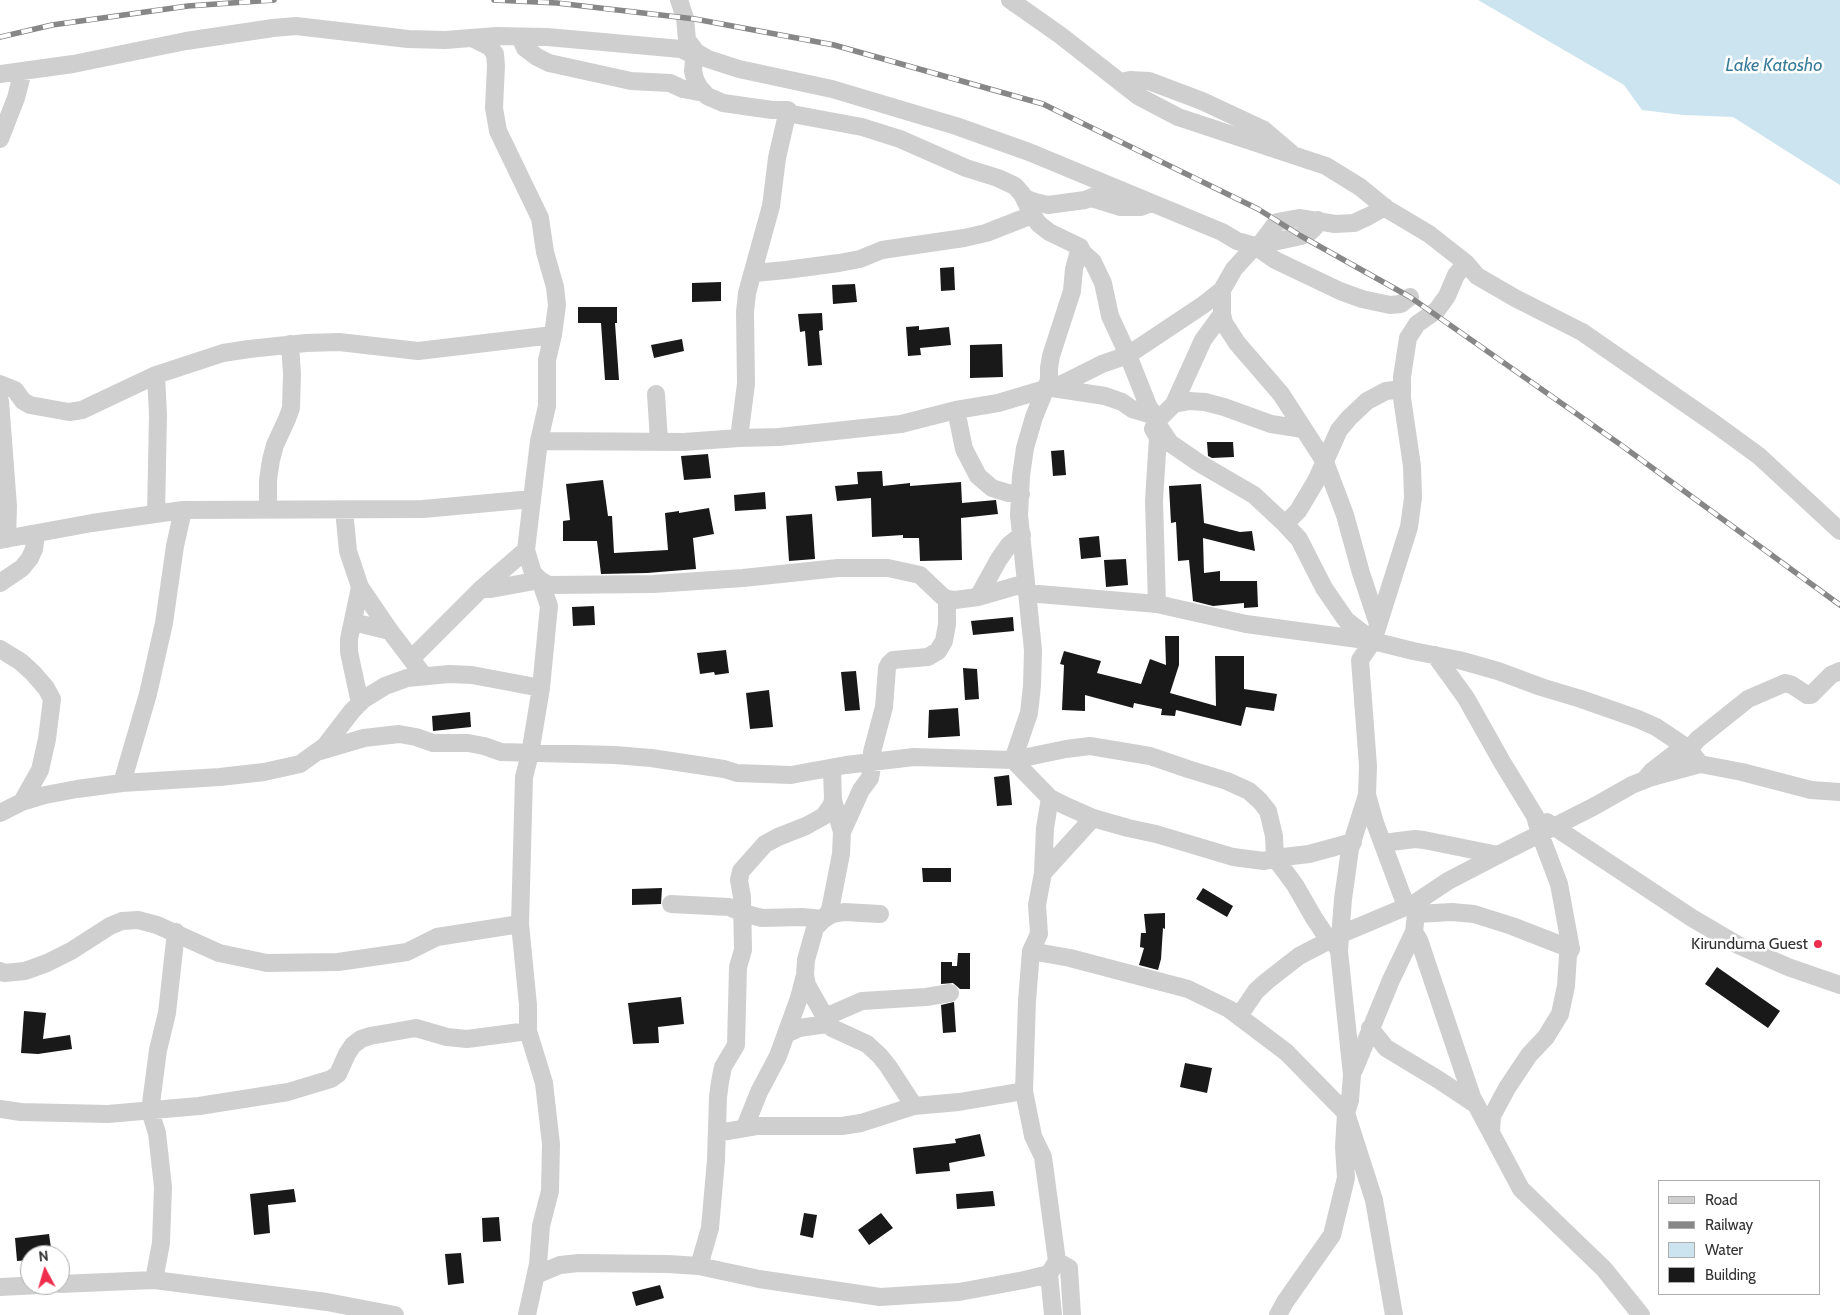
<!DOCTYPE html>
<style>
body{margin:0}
#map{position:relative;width:1840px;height:1315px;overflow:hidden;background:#fff;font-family:Cabin,sans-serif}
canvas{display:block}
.legend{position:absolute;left:1658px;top:1180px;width:162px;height:115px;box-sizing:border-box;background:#fff;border:1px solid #adadad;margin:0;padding:6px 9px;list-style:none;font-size:15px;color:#323232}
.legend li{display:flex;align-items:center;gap:10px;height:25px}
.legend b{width:25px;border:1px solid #adadad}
.north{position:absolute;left:20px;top:1245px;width:50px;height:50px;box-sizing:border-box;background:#fff;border:1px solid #adadad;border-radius:50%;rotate:354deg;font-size:14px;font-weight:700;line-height:20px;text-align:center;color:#323232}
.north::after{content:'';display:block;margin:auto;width:18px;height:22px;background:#f02c4c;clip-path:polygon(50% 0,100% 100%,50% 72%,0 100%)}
</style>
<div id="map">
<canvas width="1840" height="1315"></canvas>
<ul class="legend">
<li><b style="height:6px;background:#cfcfcf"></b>Road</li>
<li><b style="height:6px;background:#878787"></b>Railway</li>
<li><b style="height:14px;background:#cbe4ef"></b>Water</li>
<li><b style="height:14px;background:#191919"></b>Building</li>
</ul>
<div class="north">N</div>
</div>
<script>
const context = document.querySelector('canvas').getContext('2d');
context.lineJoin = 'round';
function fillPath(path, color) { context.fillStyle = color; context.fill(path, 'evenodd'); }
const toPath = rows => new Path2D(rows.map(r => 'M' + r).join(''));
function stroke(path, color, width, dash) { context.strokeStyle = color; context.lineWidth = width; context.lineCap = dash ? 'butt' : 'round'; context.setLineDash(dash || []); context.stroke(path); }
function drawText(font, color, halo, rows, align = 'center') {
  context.font = font + ' Cabin,sans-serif'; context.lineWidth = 5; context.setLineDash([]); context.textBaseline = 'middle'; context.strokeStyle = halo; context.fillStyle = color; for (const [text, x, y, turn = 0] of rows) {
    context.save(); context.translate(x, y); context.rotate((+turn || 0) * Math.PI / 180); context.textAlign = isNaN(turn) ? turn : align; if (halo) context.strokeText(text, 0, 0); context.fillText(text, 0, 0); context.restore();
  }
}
fillPath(toPath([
 [1478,0,1840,0,1840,185,1733,117,1683,115,1642,110,1624,85]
]), '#cbe4ef');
fillPath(toPath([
 [954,267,955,290,941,291,940,268],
 [721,282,721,301,692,302,692,283],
 [855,284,857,302,833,304,832,285],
 [578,307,617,307,617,323,615,323,619,380,605,380,601,323,578,323],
 [822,313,823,330,819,331,822,365,808,366,805,331,800,332,798,314],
 [919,326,919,330,949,327,951,345,920,348,921,355,908,356,906,327],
 [682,339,684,351,654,358,651,345],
 [1002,344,1003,377,970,378,970,345],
 [1207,442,1233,442,1234,457,1212,458,1208,456],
 [1064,450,1066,475,1053,476,1051,451],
 [708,454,711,478,684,480,681,456],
 [882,471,883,486,910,483,910,486,961,482,962,503,996,500,998,514,961,518,962,560,920,561,919,538,903,538,903,535,872,537,871,498,837,501,835,486,858,484,857,472],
 [603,480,608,516,612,516,614,553,668,550,665,513,679,511,679,513,709,508,714,534,693,538,696,569,647,573,601,574,597,541,563,541,563,521,570,520,566,484],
 [1201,484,1204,523,1240,532,1252,531,1255,551,1203,538,1204,573,1220,571,1220,581,1257,581,1258,607,1244,608,1244,603,1213,606,1193,601,1189,560,1178,561,1176,522,1171,523,1169,486],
 [765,492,766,509,735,511,734,495],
 [812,514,815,559,789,561,786,516],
 [1099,536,1101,557,1081,559,1079,538],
 [1126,559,1128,585,1106,587,1104,560],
 [594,606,595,625,573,626,572,607],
 [1013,617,1014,631,973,635,971,621],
 [1165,636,1179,636,1179,665,1170,693,1216,706,1215,656,1244,656,1244,689,1277,694,1274,711,1246,707,1241,726,1176,710,1175,716,1161,715,1162,709,1134,703,1133,708,1085,695,1085,711,1062,710,1064,665,1060,664,1064,651,1101,661,1097,673,1141,684,1150,659,1166,665],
 [726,650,729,673,715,675,714,672,700,674,697,653],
 [963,668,977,669,979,699,965,700],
 [856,671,860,710,845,711,841,672],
 [769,690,773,727,750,729,746,693],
 [958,708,960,736,928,738,929,710],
 [470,712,471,727,433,731,432,716],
 [1009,775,1012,805,997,806,994,777],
 [922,868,951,868,951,882,923,882],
 [662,888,661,904,632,905,632,889],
 [1203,888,1233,906,1227,917,1196,899],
 [1165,913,1165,929,1163,928,1161,959,1158,970,1139,965,1144,948,1140,947,1141,933,1146,933,1144,914],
 [958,953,970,953,970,989,960,989,953,983,941,984,941,962,952,962,952,966,957,966],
 [1717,967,1780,1011,1768,1028,1705,984],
 [681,997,684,1024,658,1027,659,1043,633,1044,628,1003],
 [954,1002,956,1032,943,1033,941,1005],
 [24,1011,46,1013,43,1039,70,1035,72,1049,38,1054,21,1053],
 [1185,1063,1212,1068,1207,1093,1180,1087],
 [980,1134,985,1156,949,1163,950,1171,916,1174,913,1148,956,1143,955,1139],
 [294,1189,296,1202,268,1205,270,1233,254,1235,250,1194],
 [993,1191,995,1206,957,1209,956,1194],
 [804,1213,817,1215,813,1238,800,1235],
 [881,1213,893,1228,869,1245,858,1230],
 [499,1217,501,1241,483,1242,482,1218],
 [49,1234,52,1255,30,1255,30,1260,17,1261,15,1238],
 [461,1253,464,1283,448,1285,445,1254],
 [660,1285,664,1298,636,1306,632,1292]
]), '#191919');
stroke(toPath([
 [679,0,685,18,687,40,696,52],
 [1010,0,1060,35,1138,96,1178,117,1326,166,1360,187,1387,209,1429,234,1466,263,1477,276,1515,298,1582,332,1715,424,1759,456,1840,531],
 [520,37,525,48,537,57,549,63,631,81,670,83,683,89,704,93],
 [472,38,490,47,495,54,496,66,494,108,498,131,540,218,545,252,555,287,557,305,553,335,547,360,547,406,539,441,526,550,533,573,540,580,549,606,541,688,530,754,524,777,520,924,528,1005,528,1031,544,1083,551,1144,550,1191,541,1226,538,1264,527,1315],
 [693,55,694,61,693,71,695,79,699,87,707,96,723,103,772,110,788,110,792,114,862,127,900,139,966,168,998,178,1015,186,1022,194,1032,215,1039,224,1049,232,1080,247,1083,253,1093,262,1103,283,1110,316,1128,355,1149,408,1156,416,1156,422,1170,443,1199,463,1254,495,1285,524,1299,539,1324,588,1346,620,1373,641,1360,660,1368,766,1367,795,1350,849,1343,899,1339,951,1352,1075,1350,1100,1346,1113,1374,1200,1394,1315],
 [0,74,73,64,186,41,273,28,296,26,408,39,445,40,497,36,547,37,681,49,693,55,696,52,708,59,739,69,832,89,956,126,1029,152,1222,232,1237,241,1255,246,1275,260,1340,291,1362,299,1390,305,1401,304,1410,297],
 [1120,82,1130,80,1149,81,1202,101,1264,130,1291,153],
 [0,139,16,98,23,71],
 [1023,195,1024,198,1035,202,1048,205,1085,200,1102,193,1110,186],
 [1091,198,1120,207,1141,207,1151,203],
 [1259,246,1277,222,1299,218,1335,224,1354,223,1369,216,1385,207],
 [1080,247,1074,269,1072,291,1051,356,1049,368,1049,380,1034,417,1025,448,1021,476,1019,515,1033,650,1032,686,1029,713,1013,760,1066,749,1090,746,1150,756,1188,769,1227,781,1249,791,1260,801,1268,811,1274,836,1275,858,1295,885,1314,918,1326,936,1332,939,1339,951],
 [754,273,786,270,839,263,860,259,882,250,964,238,986,233,1032,215],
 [1222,290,1222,314,1224,323,1237,343,1281,394,1325,462,1345,515,1361,573,1378,624],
 [0,384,15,390,23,401,30,405,69,412,82,410,156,375,223,353,249,349,306,343,339,342,418,351,553,335],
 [1052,388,1105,396,1122,402,1132,409,1156,416],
 [656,394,659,441],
 [0,401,8,506,7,539],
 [1174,404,1203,340,1222,314],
 [956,410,964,449,978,476,992,488,1008,493,1021,494],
 [739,438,746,384,745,312,747,293,771,206,777,158,788,110],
 [539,441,684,442,739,438,779,437,901,424,956,410,998,403,1062,384,1102,364,1128,355,1203,305,1222,290,1234,269,1255,246,1301,236,1310,232,1315,227,1318,220],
 [268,509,268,480,271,460,275,445,287,419,291,408,292,374,290,344],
 [344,510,348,551,360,587,390,631,424,676],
 [156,514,158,415,156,375],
 [1285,524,1298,511,1316,481,1339,430,1349,418,1367,401,1386,391,1402,389],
 [0,540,92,523,183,510,423,509,532,499],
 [0,583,22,568,30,558,34,549,36,534],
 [360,587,349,639,349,652,360,703],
 [481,589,491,589,540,580,549,585,653,584,743,578,838,568,888,568,920,575,942,596,947,599,955,600,978,597,1026,583],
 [1027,593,1157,604,1246,624,1373,641,1413,651,1459,660,1498,671,1541,687,1581,699,1638,719,1656,727,1689,749,1700,764],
 [978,597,999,559,1009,545,1022,535],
 [1157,604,1154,501,1158,437,1153,429,1156,422,1174,404,1189,401,1205,402,1224,407,1271,424,1303,429],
 [353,622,390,631],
 [1373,641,1409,527,1413,498,1412,466,1402,398,1402,377,1408,338,1417,324,1437,310,1447,296,1456,275,1466,263],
 [0,649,21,662,33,673,46,688,52,699,47,739,40,770,22,802],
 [1435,655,1466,698,1502,762,1535,816,1540,834,1559,884,1571,949,1568,955,1566,986,1560,1014,1546,1037,1529,1055,1507,1088,1492,1116,1491,1132],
 [411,659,481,589,526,550],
 [320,751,364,738,399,734,416,737,433,743,468,743,484,746,501,752,615,755,651,758,724,769,737,773,791,775,846,765,914,757,1013,760,1050,798,1066,806,1093,818,1128,828,1156,834,1233,857,1264,861,1275,858,1309,854,1353,842],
 [1646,778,1652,771,1674,754,1689,749,1698,739,1748,699,1785,683,1792,685,1807,695,1811,695,1831,675,1840,671],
 [122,783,148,694,164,623,175,546,183,510],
 [1367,795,1375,823,1406,906],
 [1050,798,1045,828,1043,873,1037,905,1039,934,1031,951,1027,1001,1024,1091,1033,1136,1043,1157,1057,1261,1069,1268,1072,1315],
 [0,813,22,802,45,795,77,789,122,783,220,777,264,772,300,764,325,746,352,711,364,699,385,686,407,678,449,674,472,675,541,688],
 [1547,822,1692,918,1738,945,1788,967,1840,985],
 [842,832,861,790,870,778,873,762,872,752,884,707,887,668,889,664,893,660,928,657,938,651,944,641,947,624,947,599],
 [1383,843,1415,839,1424,840,1498,855],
 [1043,873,1093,818],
 [1415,903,1416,914,1414,932,1419,940,1472,1097,1521,1189,1604,1269,1641,1315],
 [671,904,729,907,743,913,762,918,802,917,824,919,833,914,844,912,880,914],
 [1416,914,1452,912,1474,914,1512,926,1571,949],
 [1339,935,1415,903,1448,881,1498,855,1593,807,1632,785,1652,777,1700,764,1742,772,1811,790,1840,792],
 [1031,951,1070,958,1188,989,1229,1009,1286,1052,1346,1113,1344,1147,1346,1178,1332,1235,1285,1302,1278,1315],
 [0,971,4,973,25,971,47,963,71,951,110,926,122,921,138,920,157,925,219,953,267,963,338,962,407,952,437,937,520,924],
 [805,975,807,985,825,1017],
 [1239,1016,1256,991,1267,981,1299,956,1332,939],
 [827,1024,832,1028,867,1044,880,1056,888,1066,914,1106],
 [1370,1028,1386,1048,1439,1080,1475,1104],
 [786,1034,799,1028,827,1024,825,1017,862,1001,926,997,950,993],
 [1354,1070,1391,980,1414,932],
 [0,1109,21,1112,108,1114,199,1106,288,1092,331,1079,338,1074,347,1054,353,1045,361,1039,370,1036,416,1028,447,1037,467,1039,528,1031],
 [745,1127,759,1092,778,1056,799,998,805,975,806,960,815,928,824,919,830,910,841,854,842,832,833,800],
 [717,1133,758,1126,842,1126,861,1123,914,1106,959,1102,1024,1091],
 [699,1266,710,1228,716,1160,718,1097,720,1082,723,1067,736,1045,738,967,743,950,742,897,739,880,741,871,765,844,778,837,806,826,824,816,831,806,833,800,832,768],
 [1049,1274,1053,1315],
 [536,1275,560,1265,579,1263,668,1264,699,1266,759,1279,880,1297,959,1292,1024,1280,1049,1274,1057,1261],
 [154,1280,161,1243,163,1187,157,1133,150,1111,158,1050,167,1013,176,932],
 [60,1284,154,1280,327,1302,395,1315],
 [0,1287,40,1285]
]), '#cfcfcf', 18);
const rail = toPath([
 [494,0,557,3,695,19,834,45,1043,104,1258,209,1301,236,1410,297,1621,445,1840,605],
 [0,37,52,25,188,6,274,0]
]);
stroke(rail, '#878787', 5.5);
stroke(rail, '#fff', 4, [11]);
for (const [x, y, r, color] of [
 [1818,944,5,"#f02c4c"]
]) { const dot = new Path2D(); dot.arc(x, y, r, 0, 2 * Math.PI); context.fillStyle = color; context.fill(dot); stroke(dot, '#fff', 2); }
drawText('16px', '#323232', '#fff', [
 ["Kirunduma Guest",1808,944]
], 'right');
drawText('italic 18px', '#397d9b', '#fff', [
 ["Lake Katosho",1774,66]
]);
</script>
